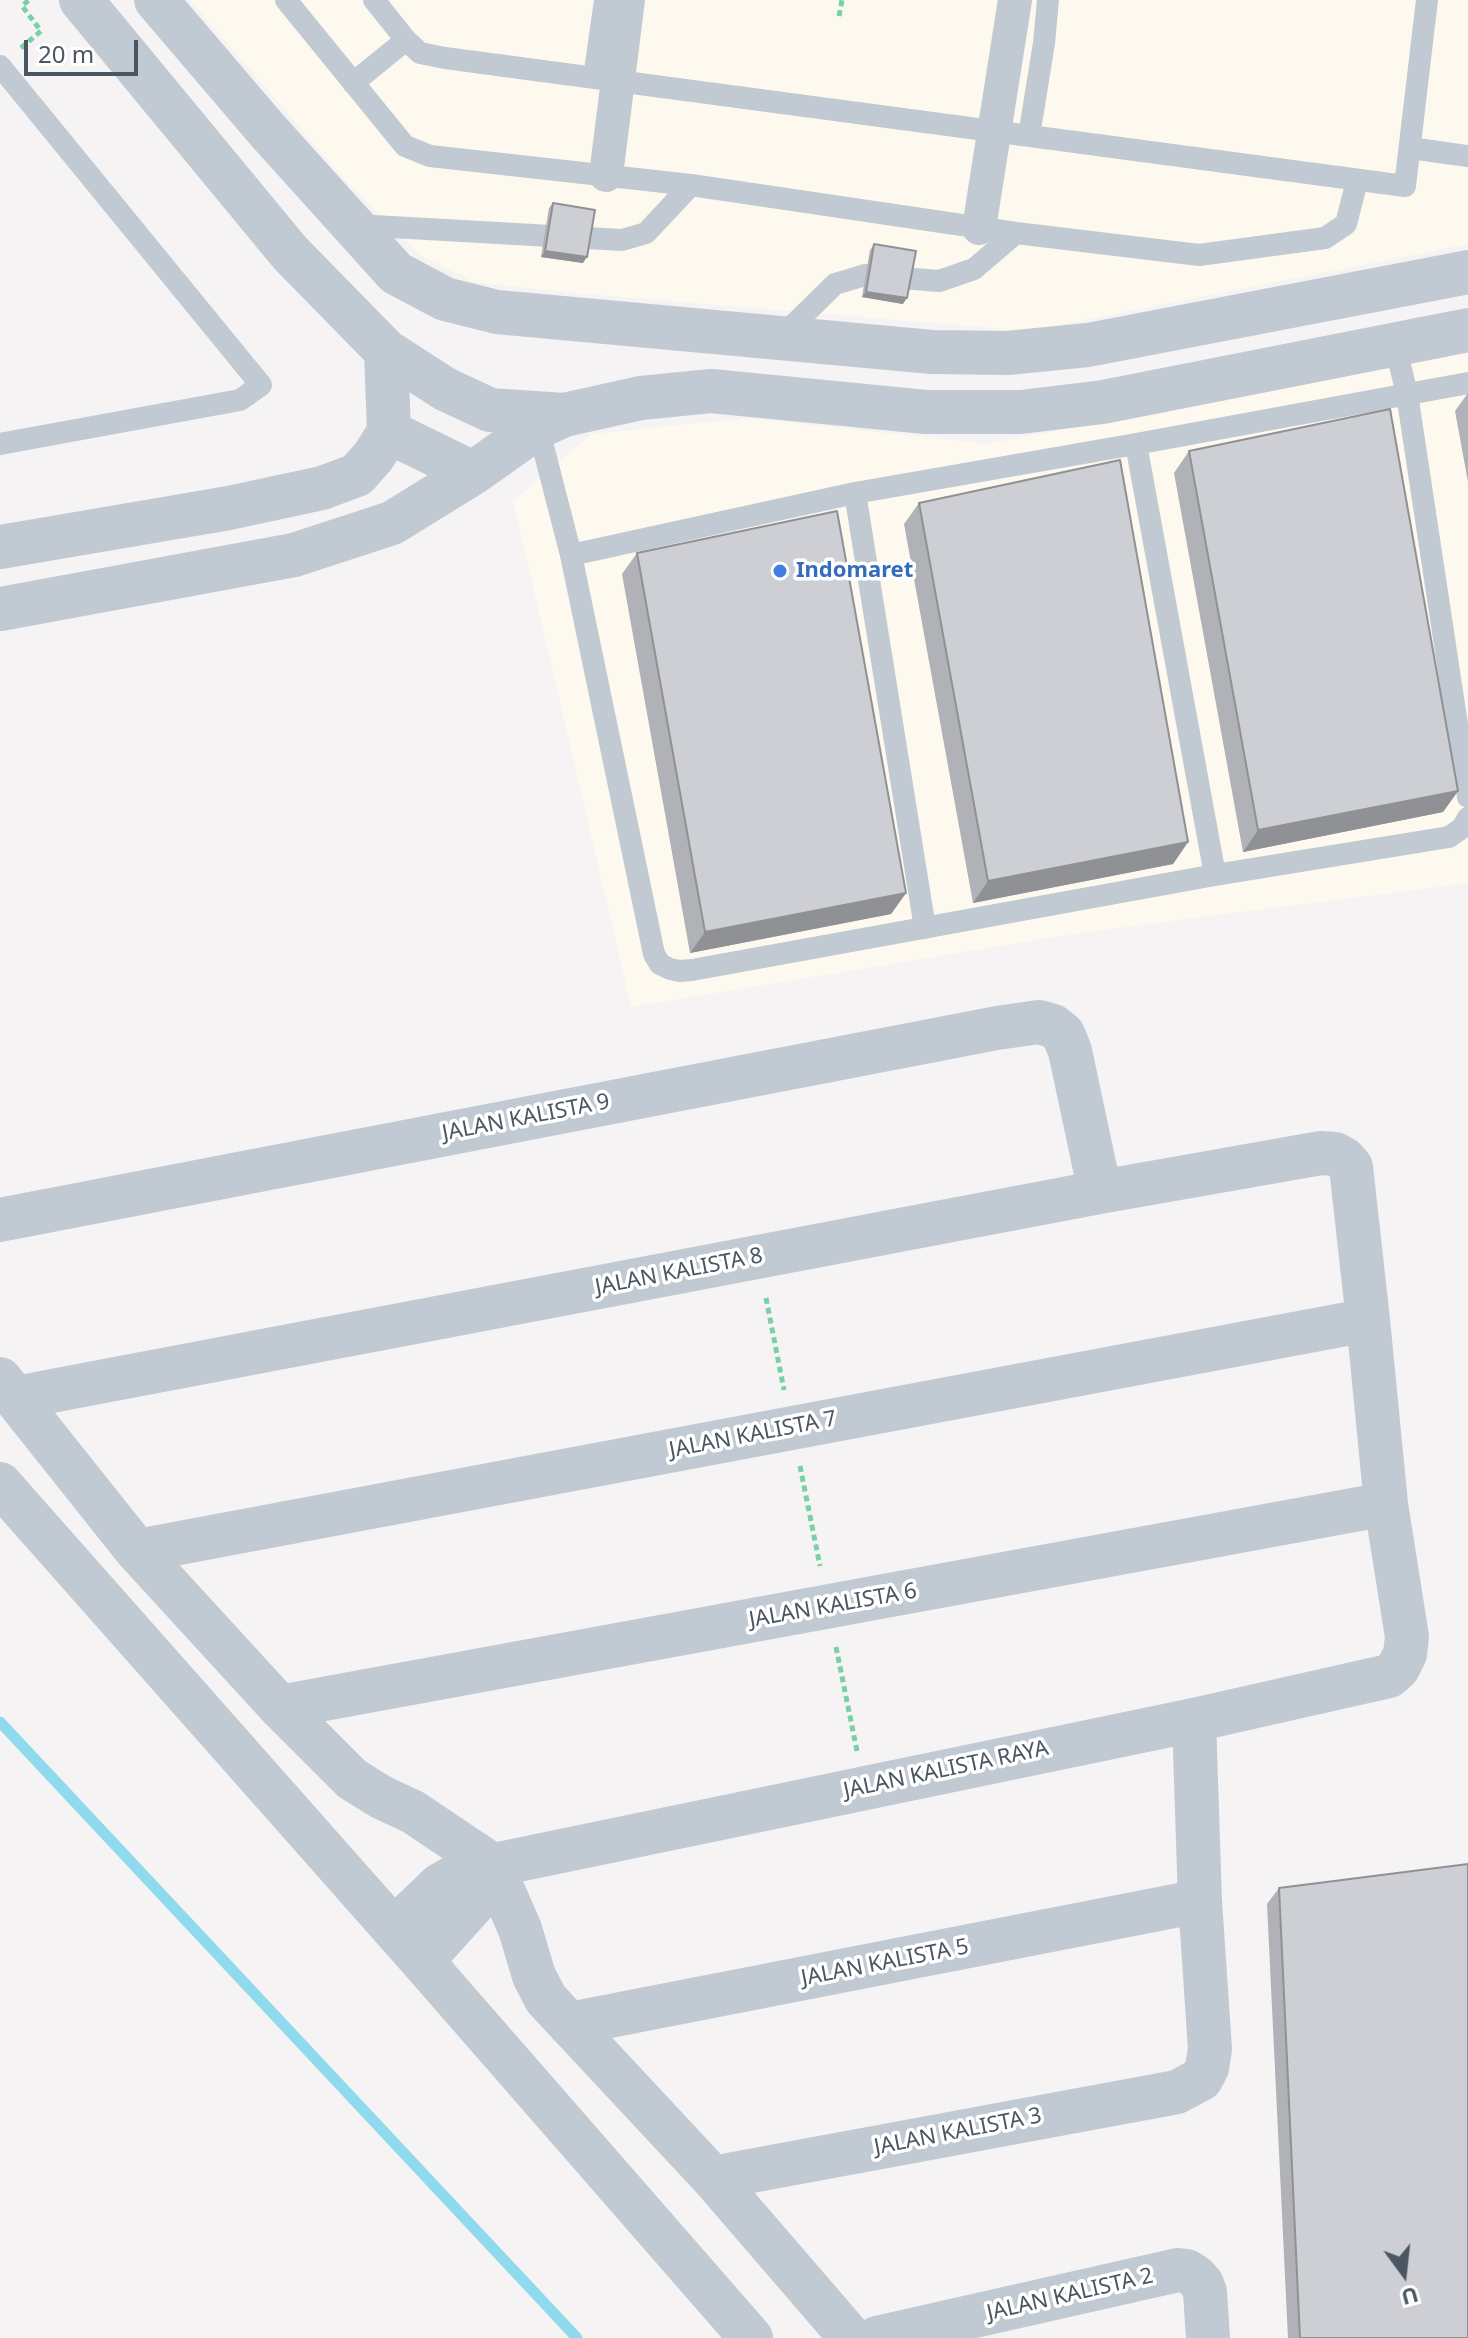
<!DOCTYPE html>
<style>
body{margin:0}
#map{position:relative;width:1468px;height:2338px;overflow:hidden;background:#f5f3f3;font-family:"Noto Sans",sans-serif}
canvas{display:block}
.north{position:absolute;left:1364px;top:2234px;width:80px;height:80px;-webkit-text-stroke:6px #fff;paint-order:stroke;rotate:165deg;font-size:22px;font-weight:700;line-height:32px;text-align:center;color:#4a5661}
.north::after{content:'';display:block;margin:auto;width:28px;height:36px;background:#4a5661;clip-path:polygon(50% 0,100% 100%,50% 72%,0 100%)}
.scale{position:absolute;left:24px;top:40px;width:114px;height:36px;box-sizing:border-box;border:4px solid #4a5661;border-top:0;padding-left:10px;font-size:24px;line-height:28px;white-space:nowrap;color:#4a5661;-webkit-text-stroke:6px #fff;paint-order:stroke}
</style>
<div id="map">
<canvas width="1468" height="2338"></canvas>
<div class="north">U</div>
<div class="scale">20 m</div>
</div>
<script>
const context = document.querySelector('canvas').getContext('2d');
context.lineJoin = 'round';
function fillPath(path, color) { context.fillStyle = color; context.fill(path, 'evenodd'); }
const toPath = rows => new Path2D(rows.map(r => 'M' + r).join(''));
function stroke(path, color, width, dash) { context.strokeStyle = color; context.lineWidth = width; context.lineCap = dash ? 'butt' : 'round'; context.setLineDash(dash || []); context.stroke(path); }
function drawText(font, color, halo, rows, align = 'center') {
  context.font = font + ' "Noto Sans",sans-serif'; context.lineWidth = 7; context.setLineDash([]); context.textBaseline = 'middle'; context.strokeStyle = halo; context.fillStyle = color; for (const [text, x, y, turn = 0] of rows) {
    context.save(); context.translate(x, y); context.rotate((+turn || 0) * Math.PI / 180); context.textAlign = isNaN(turn) ? turn : align; if (halo) context.strokeText(text, 0, 0); context.fillText(text, 0, 0); context.restore();
  }
}
fillPath(toPath([
 [190,0,1468,0,1468,244,1029,331,573,293,474,282,423,257,345,180],
 [1468,352,1468,883,1086,932,631,1007,513,501,592,434,747,418,988,444]
]), '#fdf9ef');
stroke(toPath([
 [0,1722,577,2338]
]), '#90daee', 11);
stroke(toPath([
 [839,16,842,0],
 [21,48,41,31,22,6,29,0],
 [766,1298,784,1390],
 [800,1466,820,1566],
 [836,1647,857,1751]
]), '#7ad0a6', 5, [6, 4]);
stroke(toPath([
 [286,0,405,146,430,156,691,185,1016,233,1199,255,1325,238,1346,224,1357,181],
 [374,0,406,40,420,53,445,58,1405,186,1427,0],
 [0,66,261,385,240,400,0,444],
 [594,78,605,0],
 [353,83,406,40],
 [1029,136,1044,43,1048,0],
 [1410,148,1468,156],
 [356,225,622,240,646,233,691,185],
 [781,337,835,284,865,275,939,281,974,269,1016,233],
 [1395,345,1407,394,1468,797],
 [538,427,571,555,654,954,660,964,670,969,680,971,692,970,1215,875,1449,837,1462,828,1468,818],
 [1136,444,1215,875],
 [855,493,925,928],
 [571,555,855,493,1136,444,1468,383]
]), '#c1cad2', 22);
stroke(toPath([
 [606,175,628,0],
 [979,228,1015,0]
]), '#c1cad2', 34);
stroke(toPath([
 [81,0,290,253,386,351,445,389,490,410,564,415],
 [156,0,267,130,396,273,445,299,497,312,932,352,1007,353,1088,345,1468,272],
 [389,432,473,473],
 [0,547,229,508,322,488,357,475,373,457,389,432,386,351],
 [0,609,294,555,392,523,473,473,538,427,564,415,641,398,711,391,926,412,1021,412,1103,402,1468,330],
 [0,1220,997,1028,1039,1022,1053,1026,1063,1034,1070,1051,1100,1192],
 [0,1379,137,1551,280,1707,352,1779,381,1797,413,1812,492,1865,520,1929,534,1976,546,1999,713,2178,851,2338],
 [15,1398,1100,1192,1321,1153,1335,1154,1344,1159,1351,1167,1368,1320,1386,1504,1407,1637,1405,1654,1398,1668,1389,1676,1194,1720,465,1871,440,1885,394,1929],
 [0,1484,422,1961,751,2338],
 [137,1551,1368,1320],
 [280,1707,1386,1504],
 [422,1961,485,1891,492,1865],
 [569,2024,1200,1901],
 [713,2178,1177,2092,1201,2079,1207,2068,1210,2049,1200,1901,1194,1720],
 [877,2338,1178,2270,1187,2271,1196,2277,1202,2284,1205,2292,1208,2338]
]), '#c1cad2', 44);
fillPath(toPath([
 [553,203,583,263,541,257,549,208],
 [874,244,903,304,862,297,870,250],
 [1468,393,1468,482,1455,411],
 [1189,451,1458,791,1443,812,1243,852,1174,473],
 [919,503,1188,842,1173,864,973,903,904,524],
 [637,553,906,893,891,914,690,953,622,574],
 [1279,1888,1468,2338,1288,2338,1267,1904]
]), '#b0b2b7');
fillPath(toPath([
 [545,251,587,257,583,263,541,257],
 [866,292,907,298,903,304,862,297],
 [1458,791,1443,812,1243,852,1258,830],
 [1188,842,1173,864,973,903,988,881],
 [906,893,891,914,690,953,705,932]
]), '#909195');
const building = toPath([
 [553,203,595,210,587,257,545,251,553,203],
 [874,244,916,251,907,298,866,292,874,244],
 [1390,409,1458,791,1258,830,1189,451,1390,409],
 [1120,460,1188,842,988,881,919,503,1120,460],
 [837,511,906,893,705,932,637,553,837,511],
 [1468,1864,1468,2338,1300,2338,1279,1888,1468,1864]
]);
fillPath(building, '#cdcfd5');
stroke(building, '#909195', 2);
for (const [x, y, r, color] of [
 [780,571,8,"#3f7fe0"]
]) { const dot = new Path2D(); dot.arc(x, y, r, 0, 2 * Math.PI); context.fillStyle = color; context.fill(dot); stroke(dot, '#fff', 3); }
drawText('bold 22px', '#366cbe', '#fff', [
 ["Indomaret",796,571]
], 'left');
drawText('22px', '#4a5661', '#fff', [
 ["JALAN KALISTA 9",526,1118,-11],
 ["JALAN KALISTA 8",679,1272,-11],
 ["JALAN KALISTA 7",753,1435,-11],
 ["JALAN KALISTA 6",833,1606,-10],
 ["JALAN KALISTA RAYA",946,1770,-12],
 ["JALAN KALISTA 5",885,1963,-11],
 ["JALAN KALISTA 3",958,2132,-11],
 ["JALAN KALISTA 2",1070,2295,-13]
]);
</script>
